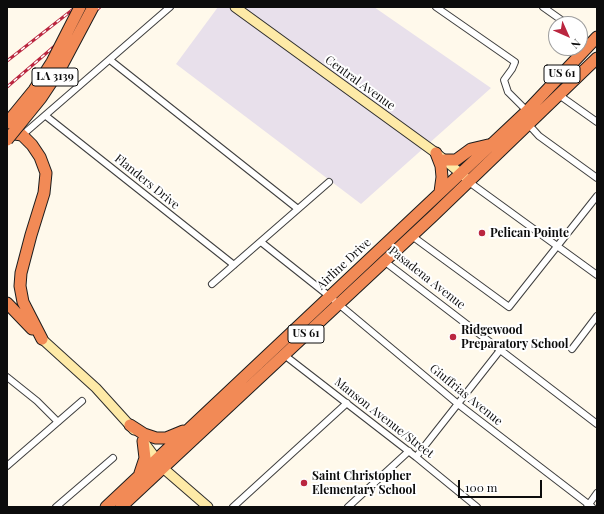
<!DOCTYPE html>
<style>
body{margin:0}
#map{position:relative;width:604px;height:514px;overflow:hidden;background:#fff9eb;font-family:"Playfair Display",serif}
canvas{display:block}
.frame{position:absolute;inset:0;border:8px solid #0c0c0c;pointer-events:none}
.north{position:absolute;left:548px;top:16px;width:40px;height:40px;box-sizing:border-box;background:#fff;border:1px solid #9e9e9e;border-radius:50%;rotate:135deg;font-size:11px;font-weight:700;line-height:16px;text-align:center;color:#0c0c0c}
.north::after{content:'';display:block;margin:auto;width:14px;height:18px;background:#ba263f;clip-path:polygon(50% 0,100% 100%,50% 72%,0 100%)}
.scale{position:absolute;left:458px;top:480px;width:84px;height:18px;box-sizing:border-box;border:2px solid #0c0c0c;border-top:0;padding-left:5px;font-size:12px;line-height:14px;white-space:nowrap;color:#0c0c0c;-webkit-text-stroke:3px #fff;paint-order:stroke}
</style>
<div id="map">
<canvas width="604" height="514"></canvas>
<div class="frame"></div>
<div class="north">N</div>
<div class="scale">100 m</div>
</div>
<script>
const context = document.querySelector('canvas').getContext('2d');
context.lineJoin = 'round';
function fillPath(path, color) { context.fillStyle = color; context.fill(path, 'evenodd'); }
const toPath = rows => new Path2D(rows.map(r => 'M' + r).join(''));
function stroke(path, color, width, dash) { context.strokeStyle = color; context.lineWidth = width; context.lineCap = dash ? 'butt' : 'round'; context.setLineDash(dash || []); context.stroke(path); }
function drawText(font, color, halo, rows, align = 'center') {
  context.font = font + ' "Playfair Display",serif'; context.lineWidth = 4; context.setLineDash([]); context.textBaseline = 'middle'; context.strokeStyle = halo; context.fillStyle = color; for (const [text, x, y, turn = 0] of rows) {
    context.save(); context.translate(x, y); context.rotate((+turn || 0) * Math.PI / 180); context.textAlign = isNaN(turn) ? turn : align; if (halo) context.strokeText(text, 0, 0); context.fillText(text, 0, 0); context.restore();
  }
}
fillPath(toPath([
 [218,7,374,7,491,88,361,204,176,64]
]), '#e8e0eb');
const street = toPath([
 [436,7,515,62,512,69,504,80,508,92,527,111],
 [543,7,567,24],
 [110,60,298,209],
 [559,95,597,122],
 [46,116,234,265],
 [529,125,539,136,597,178],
 [27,131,170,7],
 [469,182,597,275],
 [412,236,509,307,597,196],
 [261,242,329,296,458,404,592,507],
 [384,261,597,424],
 [212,284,329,182],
 [572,349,597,316],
 [283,354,416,457,477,507],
 [7,377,37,401,58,422],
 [416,457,501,349],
 [7,466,82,401],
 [56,507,113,458],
 [233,507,347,403],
 [348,507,409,451],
 [587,507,597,493]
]);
const secondary = toPath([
 [235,7,436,153,465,177],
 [42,339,96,388,134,430],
 [143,441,163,468,208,507]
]);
const highway = toPath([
 [7,133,22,135,32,145,40,157,46,173,44,193,31,235,21,273,20,286,23,302,42,339],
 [436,153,441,166,442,177,440,192],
 [444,160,456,160,471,149,488,145],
 [7,303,32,329],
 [130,425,144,434,156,438,166,438,183,431],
 [140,473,145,458,143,441],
 [106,507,527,111,597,37],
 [121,507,433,216,597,58]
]);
stroke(street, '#3f3f3f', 8);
stroke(secondary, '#2e2e2e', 11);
stroke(highway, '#1d1d1d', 13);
stroke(street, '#fff', 6);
stroke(secondary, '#feeaa7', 9);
stroke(highway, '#f28a56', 11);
const rail = toPath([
 [7,61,76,7],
 [7,87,100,7]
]);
stroke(rail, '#ba263f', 3);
stroke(rail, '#fff', 1.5, [4.5]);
const highwayBridge = toPath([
 [7,123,34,90,52,62,80,7],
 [7,140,41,98,59,71,93,7]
]);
stroke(highwayBridge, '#1d1d1d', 13, []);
stroke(highwayBridge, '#f28a56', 11);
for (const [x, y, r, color] of [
 [482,233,4,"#ba263f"],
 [453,337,4,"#ba263f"],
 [304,483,4,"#ba263f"]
]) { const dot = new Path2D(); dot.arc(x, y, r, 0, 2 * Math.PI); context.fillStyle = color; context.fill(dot); stroke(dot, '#fff', 1.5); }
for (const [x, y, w] of [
 [562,74,36],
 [55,77,46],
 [306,334,36]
]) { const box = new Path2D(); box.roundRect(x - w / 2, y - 9, w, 18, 3); context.fillStyle = '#fff'; context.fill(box); stroke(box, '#0c0c0c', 1); }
drawText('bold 11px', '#0c0c0c', null, [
 ["US 61",562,74],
 ["LA 3139",55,77],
 ["US 61",306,334]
]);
drawText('12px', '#0c0c0c', '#fff', [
 ["Central Avenue",360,83,36],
 ["Flanders Drive",147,182,39],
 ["Airline Drive",344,264,-43],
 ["Pasadena Avenue",427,278,38],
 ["Giuffrias Avenue",466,395,39],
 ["Manson Avenue/Street",384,418,38]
]);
drawText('bold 12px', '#0c0c0c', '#fff', [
 ["Pelican Pointe",490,233],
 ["Ridgewood",461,330],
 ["Preparatory School",461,344],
 ["Saint Christopher",312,476],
 ["Elementary School",312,490]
], 'left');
</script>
